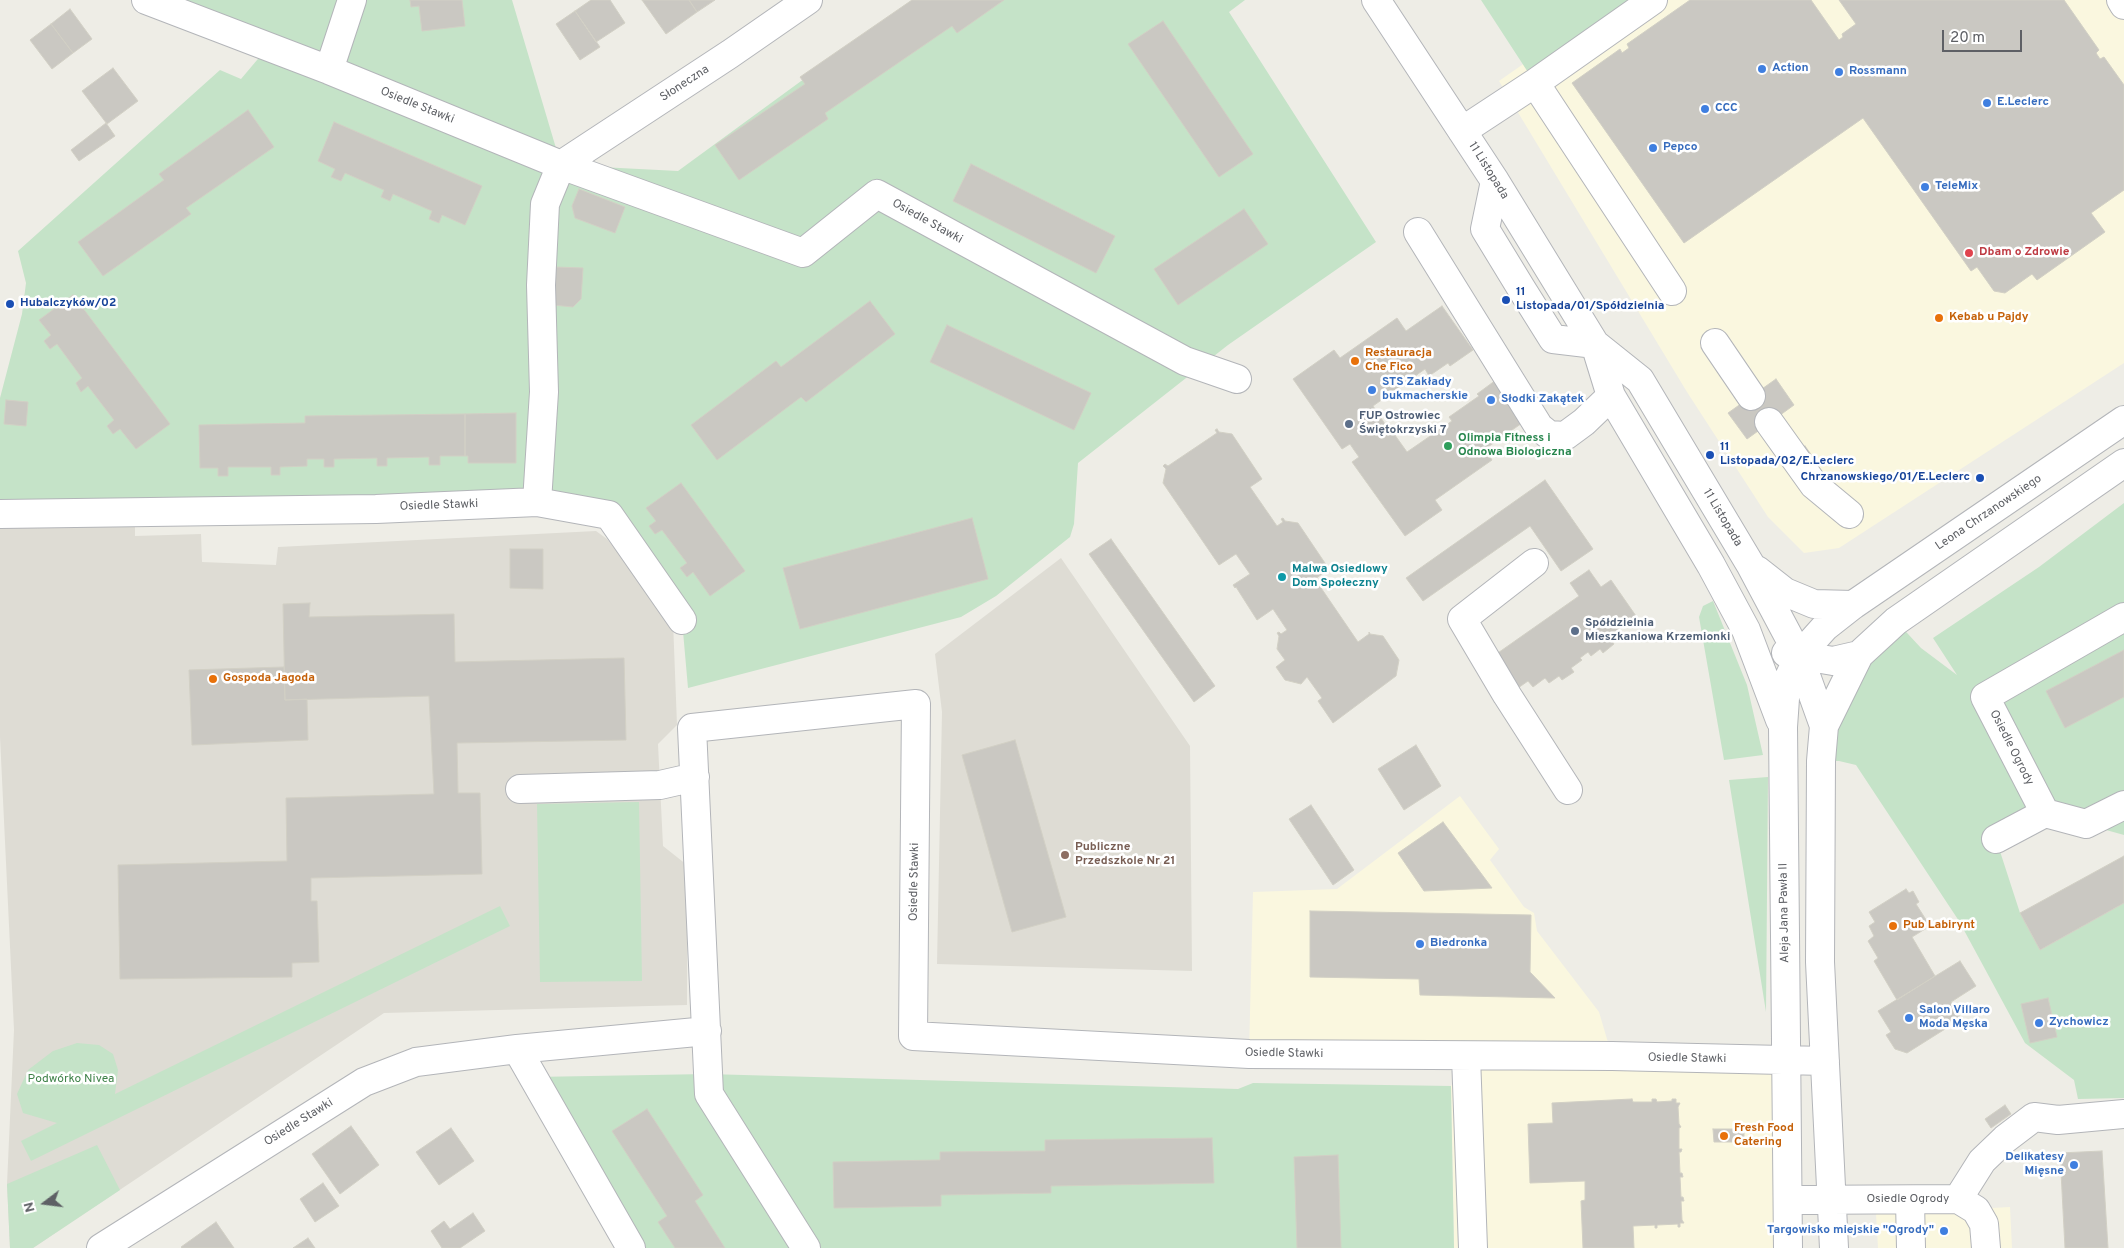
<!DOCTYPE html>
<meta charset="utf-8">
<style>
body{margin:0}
#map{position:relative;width:2124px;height:1248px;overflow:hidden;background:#eeede6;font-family:Overpass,sans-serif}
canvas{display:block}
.north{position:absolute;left:20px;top:1178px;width:50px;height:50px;-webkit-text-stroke:4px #fff;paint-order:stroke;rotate:255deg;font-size:14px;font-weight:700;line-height:20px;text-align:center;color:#5e6065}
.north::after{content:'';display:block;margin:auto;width:18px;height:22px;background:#5e6065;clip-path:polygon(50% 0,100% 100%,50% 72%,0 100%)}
.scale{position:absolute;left:1942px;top:30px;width:80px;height:22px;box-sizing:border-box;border:2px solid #5e6065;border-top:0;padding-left:6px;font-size:15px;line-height:18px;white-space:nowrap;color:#5e6065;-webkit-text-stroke:4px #fff;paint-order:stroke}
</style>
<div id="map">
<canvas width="2124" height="1248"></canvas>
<div class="north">N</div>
<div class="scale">20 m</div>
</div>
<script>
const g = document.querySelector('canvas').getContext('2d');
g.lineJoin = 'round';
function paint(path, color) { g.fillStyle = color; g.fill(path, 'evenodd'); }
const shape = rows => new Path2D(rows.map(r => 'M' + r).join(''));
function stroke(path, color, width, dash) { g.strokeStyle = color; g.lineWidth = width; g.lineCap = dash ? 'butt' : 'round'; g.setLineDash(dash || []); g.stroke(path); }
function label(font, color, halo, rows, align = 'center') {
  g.font = font + ' Overpass,sans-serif'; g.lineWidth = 5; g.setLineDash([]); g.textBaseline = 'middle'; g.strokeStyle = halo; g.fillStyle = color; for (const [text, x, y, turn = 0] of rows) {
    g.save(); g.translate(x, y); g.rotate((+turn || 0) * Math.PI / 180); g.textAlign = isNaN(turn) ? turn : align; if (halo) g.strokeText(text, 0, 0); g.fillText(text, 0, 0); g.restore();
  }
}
paint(shape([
 [1615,0,2124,0,2124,363,1839,548,1804,553,1768,517,1687,392,1499,81],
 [1460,796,1499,849,1490,860,1524,907,1534,913,1537,931,1599,1012,1612,1056,1787,1060,1788,1248,1454,1248,1451,1086,1466,1057,1249,1054,1253,892,1337,889],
 [2010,1207,2012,1248,1878,1248,1876,1214]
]), '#faf7df');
paint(shape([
 [135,521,135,536,201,534,202,562,276,565,278,547,596,531,607,539,673,621,677,725,658,744,663,846,687,865,687,1005,384,1013,33,1248,10,1248,7,1184,14,1030,0,737,0,524],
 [1061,558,1190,746,1192,971,937,964,942,712,935,654]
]), '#dedcd4');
paint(shape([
 [146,0,512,0,561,165,678,171,912,0,1245,0,1229,12,1376,242,1228,345,1078,463,1074,524,1070,537,996,596,961,617,688,688,682,620,609,515,0,514,0,398,22,314,26,283,18,251,220,70,241,79,268,47],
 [1481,0,1653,0,1535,83],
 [2124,503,2124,835,2045,813,1996,839,2020,913,2040,950,2124,903,2124,1098,2078,1099,2074,1080,2025,1043,1959,921,1856,765,1839,761,1821,761,1824,726,1896,621,1921,648,1957,675,1933,638,2039,567],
 [1713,601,1747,685,1763,755,1724,760,1699,617,1703,606],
 [1768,777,1766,1012,1729,780],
 [639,802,642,981,540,982,537,804],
 [500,906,510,926,31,1161,21,1141,57,1123,23,1113,17,1094,28,1070,53,1051,77,1043,99,1045,113,1054,118,1070,115,1094],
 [708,1074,1238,1089,1253,1083,1451,1086,1454,1248,631,1248,533,1077],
 [97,1145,120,1190,33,1248,10,1248,7,1184]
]), '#c5e3c8');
const building = shape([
 [410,0,462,0,465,26,422,31,419,6,411,7,410,0],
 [591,0,610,0,625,23,596,42,575,11,591,0],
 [642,0,689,0,697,12,666,34,642,0],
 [689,0,715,0,697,12,689,0],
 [912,0,1004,0,957,33,952,26,825,113,828,119,739,180,715,145,805,84,800,77,912,0],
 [1690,0,1811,0,1839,40,1843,37,1842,34,1856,24,1839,0,2064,0,2099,50,2096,53,2100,59,2104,57,2124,85,2124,190,2091,213,2105,232,2037,280,2032,274,2005,293,1994,291,1977,267,1971,271,1863,118,1684,243,1572,83,1620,49,1622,53,1629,48,1627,44,1690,0],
 [70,9,92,39,73,53,51,24,70,9],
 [575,11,600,47,580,60,556,24,575,11],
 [1163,21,1253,154,1219,177,1128,44,1163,21],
 [51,24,73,53,52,69,30,40,51,24],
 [113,68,138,101,107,124,82,91,113,68],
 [248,110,274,147,186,208,191,214,103,276,78,242,164,180,159,174,248,110],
 [334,122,482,186,465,225,442,215,439,223,429,219,432,211,393,194,390,201,381,197,384,190,345,173,341,181,331,177,335,169,318,161,334,122],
 [106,123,115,136,79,161,71,150,106,123],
 [971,164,1115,236,1096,273,953,201,971,164],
 [579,189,625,207,615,233,575,218,572,206,579,189],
 [1244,209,1268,244,1178,305,1154,269,1244,209],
 [555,267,583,268,581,299,573,307,553,305,555,267],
 [73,295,170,424,136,449,120,429,113,434,107,426,114,420,88,386,81,392,76,383,82,378,57,344,50,349,44,341,51,335,39,320,73,295],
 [870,301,895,334,806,402,801,397,717,460,691,425,776,361,781,367,870,301],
 [1442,306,1473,350,1450,366,1448,363,1429,376,1425,369,1373,406,1385,424,1379,428,1384,436,1392,431,1407,452,1452,421,1449,417,1479,396,1477,394,1496,380,1525,421,1485,449,1492,460,1435,500,1442,510,1405,536,1352,462,1359,457,1354,450,1350,444,1342,449,1293,379,1334,350,1340,358,1397,318,1406,331,1442,306],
 [947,325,1091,393,1074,430,930,362,947,325],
 [1776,379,1794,405,1747,439,1728,413,1776,379],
 [6,400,28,402,26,426,4,424,6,400],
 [516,413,516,463,468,463,468,456,465,456,465,414,516,413],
 [465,414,465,456,440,456,440,465,429,465,429,457,387,458,387,466,377,466,377,458,334,459,334,467,324,467,324,459,307,459,307,466,280,467,280,475,271,475,271,467,228,467,228,476,218,476,218,468,200,468,199,425,305,423,305,416,465,414],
 [1217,429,1219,432,1232,434,1262,479,1250,487,1277,526,1283,522,1281,519,1283,518,1285,521,1298,523,1329,569,1315,579,1358,642,1369,634,1369,632,1370,634,1383,636,1399,660,1396,676,1333,723,1318,701,1322,698,1307,677,1301,684,1285,680,1276,667,1285,660,1277,649,1279,636,1277,633,1279,632,1281,634,1287,630,1273,609,1257,620,1236,587,1235,588,1233,585,1250,574,1236,554,1219,565,1163,483,1166,469,1163,466,1165,464,1168,466,1217,433,1215,430,1217,429],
 [1805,446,1818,464,1810,469,1798,451,1805,446],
 [1545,480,1593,549,1561,571,1530,526,1423,601,1406,578,1545,480],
 [681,483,745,571,710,596,693,572,687,577,680,568,687,563,662,530,655,534,649,526,656,521,646,508,681,483],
 [972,518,988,579,800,629,783,568,972,518],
 [1111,539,1215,686,1194,702,1089,554,1111,539],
 [510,549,543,549,543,589,510,588,510,549],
 [1589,570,1601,587,1611,580,1636,616,1618,629,1622,634,1612,641,1614,644,1603,653,1600,649,1591,656,1588,652,1580,658,1582,660,1571,668,1574,672,1562,680,1559,676,1549,683,1545,678,1533,687,1528,681,1518,688,1495,655,1579,596,1570,583,1589,570],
 [310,603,309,617,454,614,455,662,624,658,626,740,457,743,458,793,480,793,482,874,311,878,311,901,317,901,319,962,292,963,292,977,120,979,118,865,287,861,286,798,434,794,429,696,285,700,283,604,310,603],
 [2124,650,2124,697,2065,728,2046,691,2124,650],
 [284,667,285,700,307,699,308,740,192,745,189,670,284,667],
 [1015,740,1066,917,1012,932,962,755,1015,740],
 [1416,745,1441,786,1404,810,1378,769,1416,745],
 [1311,805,1354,870,1333,885,1289,819,1311,805],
 [1443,822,1492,888,1424,891,1398,853,1443,822],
 [2124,856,2124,903,2040,950,2020,913,2124,856],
 [1906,889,1909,893,1913,891,1919,902,1916,904,1930,926,1912,937,1935,976,1897,1000,1874,961,1878,958,1868,941,1874,936,1869,926,1875,922,1869,912,1906,889],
 [1310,911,1531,915,1530,972,1555,998,1420,995,1419,979,1310,977,1310,911],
 [1960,961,1976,986,1951,1002,1961,1019,1907,1053,1895,1049,1886,1035,1891,1032,1878,1011,1960,961],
 [2048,998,2057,1037,2030,1043,2021,1004,2048,998],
 [1632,1099,1633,1102,1652,1102,1652,1099,1656,1099,1657,1102,1672,1101,1672,1099,1676,1099,1676,1103,1680,1103,1678,1107,1679,1124,1681,1127,1679,1128,1679,1149,1682,1149,1681,1152,1679,1152,1680,1173,1682,1173,1683,1177,1680,1177,1681,1197,1683,1197,1684,1201,1681,1201,1682,1220,1684,1223,1680,1223,1680,1227,1678,1227,1678,1224,1657,1225,1657,1228,1655,1228,1655,1225,1633,1226,1634,1248,1583,1248,1581,1201,1585,1200,1585,1181,1530,1183,1528,1124,1553,1123,1552,1103,1632,1099],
 [2005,1105,2011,1114,1991,1128,1985,1119,2005,1105],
 [647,1109,703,1195,695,1201,725,1248,675,1248,658,1222,667,1216,612,1131,647,1109],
 [351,1126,379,1165,340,1194,312,1154,351,1126],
 [451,1128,474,1161,439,1185,416,1152,451,1128],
 [1713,1129,1744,1129,1744,1142,1714,1142,1713,1129],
 [1212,1138,1214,1183,1051,1186,1051,1193,941,1195,941,1206,834,1208,833,1162,940,1160,940,1152,1045,1151,1045,1140,1212,1138],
 [2102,1151,2108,1248,2065,1248,2060,1153,2102,1151],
 [1338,1155,1341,1248,1297,1248,1294,1157,1338,1155],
 [323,1183,339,1206,315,1222,300,1199,323,1183],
 [473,1213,485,1231,460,1248,442,1248,431,1231,444,1221,450,1229,473,1213],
 [216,1222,234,1248,182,1248,181,1247,216,1222],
 [308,1238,315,1248,293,1248,308,1238]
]);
paint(building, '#cac8c2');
stroke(building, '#d2d0c5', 1);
const minor = shape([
 [1376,0,1495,181,1595,344,1611,396,1711,565,1746,630,1780,720],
 [2121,0,2124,5],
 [329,70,352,0],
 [1535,83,1672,291],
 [1462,131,1535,83,1653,0],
 [561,165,803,253,877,194,1185,361,1237,379],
 [561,165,730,54,808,0],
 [1495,181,1485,229,1521,288,1553,339,1595,344],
 [1418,232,1539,427,1549,435,1565,436,1584,422,1611,396],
 [1715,343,1751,396],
 [1595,344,1640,380,1750,564,1799,656,1824,726],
 [1769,422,1814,485,1849,514],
 [537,502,609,515,682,620],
 [0,514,376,509,537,502,544,392,541,285,545,204,561,165,329,70,146,0],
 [1534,563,1462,619,1507,695,1568,790],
 [1757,570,1785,592,1814,604,1853,605],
 [1786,653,1833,661,1859,655],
 [520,789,660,785,695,777],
 [2045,813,2086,824,2124,805],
 [1996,839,2045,813,1985,697,2124,617],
 [517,1049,631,1248],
 [1466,1056,1473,1248],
 [1958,1199,1976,1210,1984,1224,1986,1248],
 [1788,1200,1958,1199,1982,1161,2005,1139,2034,1117,2058,1120,2124,1114],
 [1910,1200,1911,1248],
 [101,1248,364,1082,416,1062,517,1049,707,1031],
 [806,1248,709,1094,692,728,916,704,913,1036,1249,1054,1612,1056,1825,1061],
 [1788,1248,1783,727,1786,684,1799,656,1825,627,1853,605,2124,420],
 [1834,1248,1820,962,1821,761,1824,726,1859,655,1896,621,2124,463]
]);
stroke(minor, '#b3b5b9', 30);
stroke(minor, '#fff', 28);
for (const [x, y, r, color] of [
 [1762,69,5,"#3f7fe0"],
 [1839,72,5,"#3f7fe0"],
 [1987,103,5,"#3f7fe0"],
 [1705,109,5,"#3f7fe0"],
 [1653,148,5,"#3f7fe0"],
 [1925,187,5,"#3f7fe0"],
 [1969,253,5,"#e0444e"],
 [1506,300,5,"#1a4fb4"],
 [10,304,5,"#1a4fb4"],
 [1939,318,5,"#e8710a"],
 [1355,361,5,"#e8710a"],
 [1372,390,5,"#3f7fe0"],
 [1491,400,5,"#3f7fe0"],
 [1349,424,5,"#5c6f8a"],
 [1448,446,5,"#2e9e5b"],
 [1710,455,5,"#1a4fb4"],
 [1980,478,5,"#1a4fb4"],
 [1282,577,5,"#0f9aa8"],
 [1575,631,5,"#5c6f8a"],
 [213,679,5,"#e8710a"],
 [1065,855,5,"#8d6e63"],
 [1893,926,5,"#e8710a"],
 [1420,944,5,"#3f7fe0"],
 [1909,1018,5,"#3f7fe0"],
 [2039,1023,5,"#3f7fe0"],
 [1724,1136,5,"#e8710a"],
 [2074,1165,5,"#3f7fe0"],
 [1944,1231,5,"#3f7fe0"]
]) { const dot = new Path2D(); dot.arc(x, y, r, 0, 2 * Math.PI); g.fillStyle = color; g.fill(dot); stroke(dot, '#fff', 2); }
label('bold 12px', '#366cbe', '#fff', [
 ["Action",1772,69],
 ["Rossmann",1849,72],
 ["E.Leclerc",1997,103],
 ["CCC",1715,109],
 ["Pepco",1663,148],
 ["TeleMix",1935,187],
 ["STS Zakłady",1382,383],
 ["bukmacherskie",1382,397],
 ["Słodki Zakątek",1501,400],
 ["Biedronka",1430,944],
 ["Salon Villaro",1919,1011],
 ["Moda Męska",1919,1025],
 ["Zychowicz",2049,1023],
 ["Delikatesy",2064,1158,"right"],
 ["Mięsne",2064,1172,"right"],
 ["Targowisko miejskie \"Ogrody\"",1934,1231,"right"]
], 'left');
label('12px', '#5e6065', '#fff', [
 ["Słoneczna",685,84,-33],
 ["Osiedle Stawki",417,106,22],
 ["11 Listopada",1488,171,58],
 ["Osiedle Stawki",927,222,29],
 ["Osiedle Stawki",439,506,-2],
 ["Leona Chrzanowskiego",1989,513,-34],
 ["11 Listopada",1722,518,59],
 ["Osiedle Ogrody",2011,748,63],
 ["Osiedle Stawki",915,882,-89],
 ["Aleja Jana Pawła II",1785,913,-91],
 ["Osiedle Stawki",1284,1054,1],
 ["Osiedle Stawki",1687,1059,1],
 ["Osiedle Stawki",299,1123,-32],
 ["Osiedle Ogrody",1908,1200]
]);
label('bold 12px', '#be3a42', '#fff', [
 ["Dbam o Zdrowie",1979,253]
], 'left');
label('bold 12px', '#164399', '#fff', [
 ["11",1516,293],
 ["Listopada/01/Spółdzielnia",1516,307],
 ["Hubalczyków/02",20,304],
 ["11",1720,448],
 ["Listopada/02/E.Leclerc",1720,462],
 ["Chrzanowskiego/01/E.Leclerc",1970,478,"right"]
], 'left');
label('bold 12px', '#c56008', '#fff', [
 ["Kebab u Pajdy",1949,318],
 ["Restauracja",1365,354],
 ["Che Fico",1365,368],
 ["Gospoda Jagoda",223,679],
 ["Pub Labirynt",1903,926],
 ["Fresh Food",1734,1129],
 ["Catering",1734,1143]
], 'left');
label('bold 12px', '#4e5e75', '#fff', [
 ["FUP Ostrowiec",1359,417],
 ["Świętokrzyski 7",1359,431],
 ["Spółdzielnia",1585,624],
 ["Mieszkaniowa Krzemionki",1585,638]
], 'left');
label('bold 12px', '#27864d', '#fff', [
 ["Olimpia Fitness i",1458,439],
 ["Odnowa Biologiczna",1458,453]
], 'left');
label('bold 12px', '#0d838f', '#fff', [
 ["Malwa Osiedlowy",1292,570],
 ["Dom Społeczny",1292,584]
], 'left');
label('bold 12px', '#785e54', '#fff', [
 ["Publiczne",1075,848],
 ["Przedszkole Nr 21",1075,862]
], 'left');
label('12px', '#3f8249', '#fff', [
 ["Podwórko Nivea",71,1080]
]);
</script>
